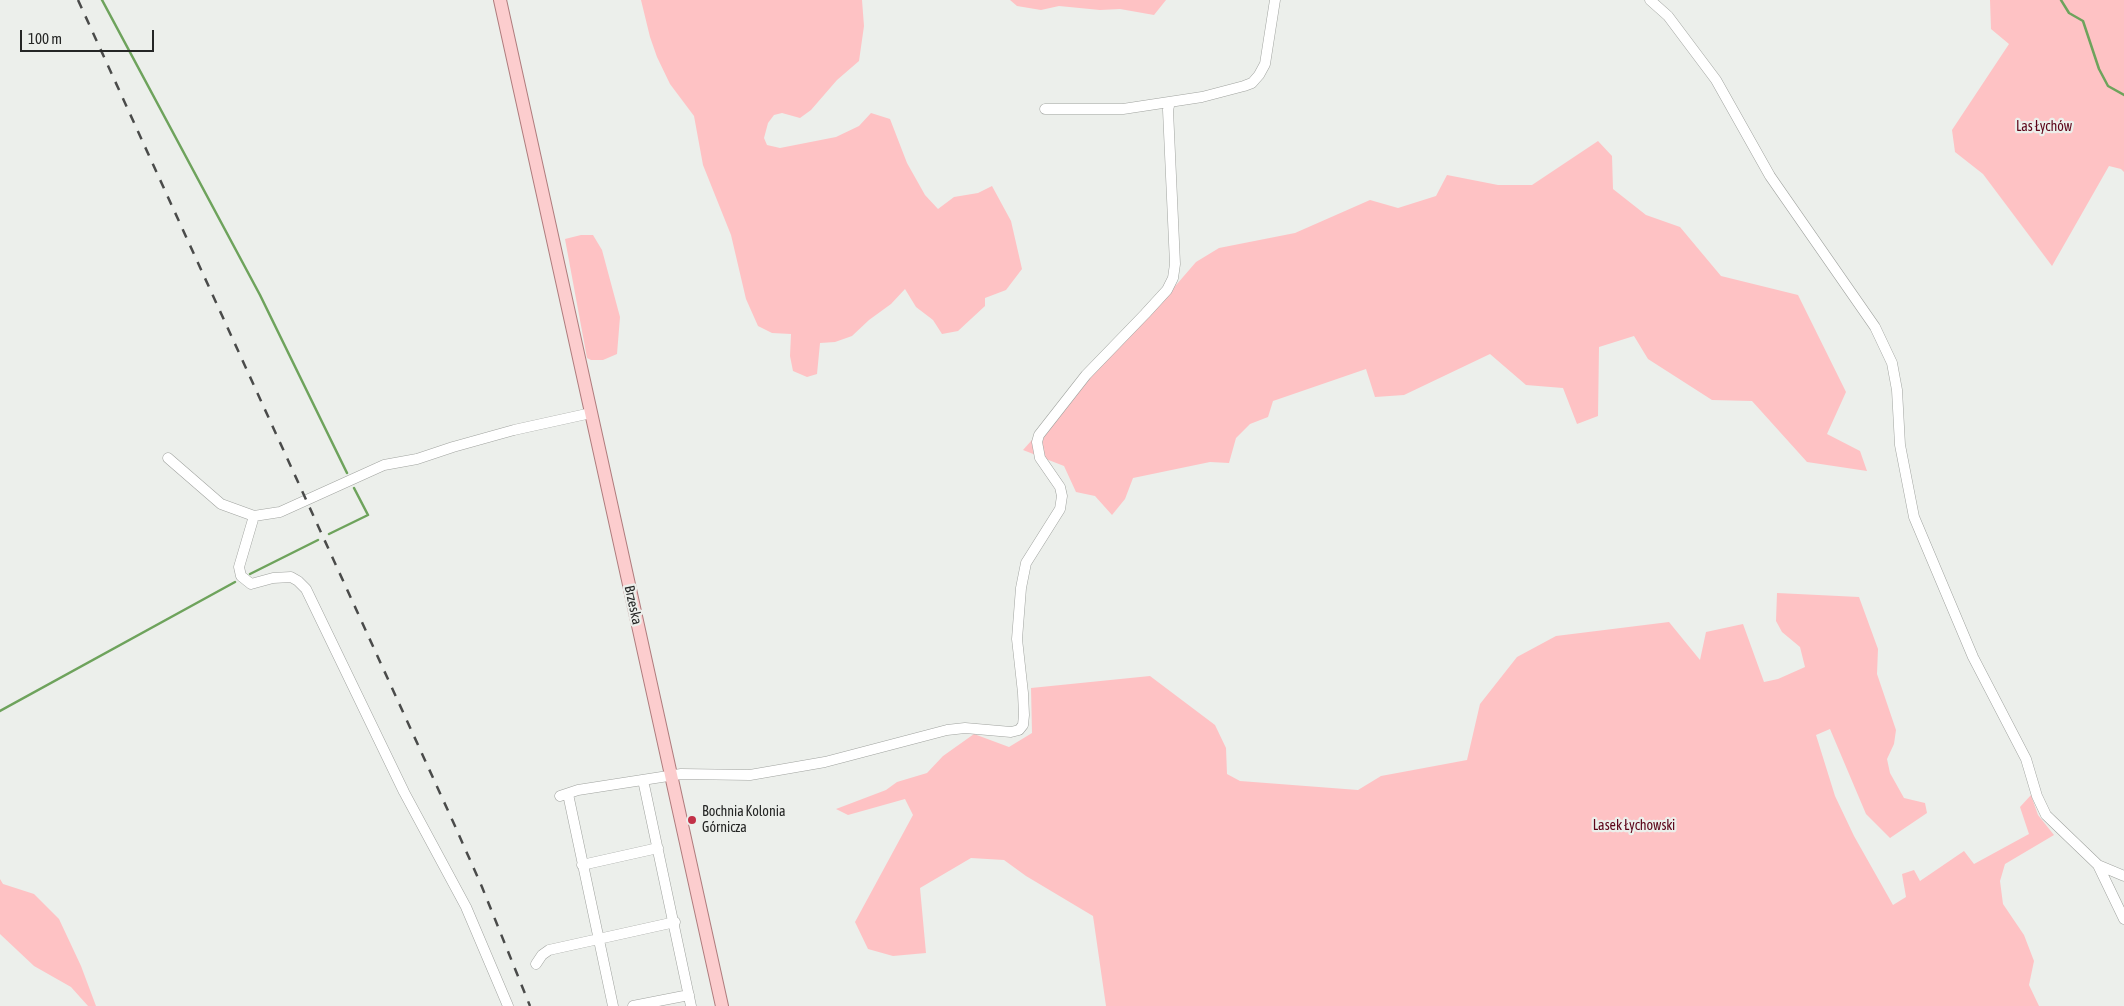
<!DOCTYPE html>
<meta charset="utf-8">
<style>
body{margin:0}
#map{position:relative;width:2124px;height:1006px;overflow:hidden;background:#ecefeb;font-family:"Asap Condensed",sans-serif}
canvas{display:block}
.scale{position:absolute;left:20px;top:30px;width:134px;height:22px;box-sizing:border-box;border:2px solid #252625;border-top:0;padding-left:6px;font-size:15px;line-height:18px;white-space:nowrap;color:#252625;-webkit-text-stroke:4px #ecefeb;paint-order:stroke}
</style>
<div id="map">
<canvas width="2124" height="1006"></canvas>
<div class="scale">100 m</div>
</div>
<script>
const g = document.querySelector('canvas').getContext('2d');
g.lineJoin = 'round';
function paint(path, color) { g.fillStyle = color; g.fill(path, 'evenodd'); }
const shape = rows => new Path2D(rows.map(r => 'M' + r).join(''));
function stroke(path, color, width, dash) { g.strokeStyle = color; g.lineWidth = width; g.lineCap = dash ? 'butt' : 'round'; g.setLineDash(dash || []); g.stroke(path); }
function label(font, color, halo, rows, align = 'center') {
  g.font = font + ' "Asap Condensed",sans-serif'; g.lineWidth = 4.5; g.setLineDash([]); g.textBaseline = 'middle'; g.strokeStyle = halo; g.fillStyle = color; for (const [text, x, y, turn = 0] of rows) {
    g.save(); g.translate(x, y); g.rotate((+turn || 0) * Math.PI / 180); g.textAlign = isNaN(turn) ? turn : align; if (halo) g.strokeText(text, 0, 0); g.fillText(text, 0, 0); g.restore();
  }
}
paint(shape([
 [641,0,862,0,864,26,859,61,837,80,811,110,800,118,782,113,774,115,768,123,764,138,767,145,780,148,836,137,859,126,871,113,890,119,907,163,925,195,938,209,954,197,978,193,992,186,1011,221,1022,269,1006,290,985,298,985,306,958,331,942,334,933,320,916,307,905,289,891,304,869,320,852,336,835,342,820,343,817,374,807,377,793,371,790,356,791,334,772,333,758,326,746,299,731,235,703,165,694,116,670,84,657,57,650,37],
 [1010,0,1166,0,1154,15,1120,9,1100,10,1059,6,1041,10,1017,6],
 [1990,0,2124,0,2124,172,2121,169,2109,166,2052,266,1983,174,1955,152,1952,130,2009,44,1991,29],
 [1598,141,1612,156,1613,189,1646,215,1680,227,1721,276,1798,295,1846,392,1827,434,1860,451,1867,471,1807,462,1752,401,1712,400,1648,359,1634,336,1599,347,1598,416,1577,424,1563,388,1526,385,1490,354,1404,395,1375,397,1366,369,1273,401,1268,417,1250,424,1236,438,1229,463,1210,462,1133,478,1125,499,1112,515,1095,496,1076,492,1064,466,1023,450,1129,331,1177,284,1196,262,1219,248,1295,233,1370,200,1398,208,1436,196,1447,175,1498,185,1532,185],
 [581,235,593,235,602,250,620,317,617,354,603,360,591,360,587,358,565,239],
 [1777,593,1859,597,1878,649,1877,674,1896,730,1894,744,1887,759,1890,773,1904,798,1925,803,1927,813,1890,838,1866,814,1830,729,1816,735,1835,796,1854,836,1893,905,1906,897,1902,874,1914,870,1920,881,1964,851,1974,864,2029,834,2020,807,2031,795,2038,815,2054,835,2005,864,2000,881,2003,904,2024,935,2034,961,2029,985,2039,1006,1106,1006,1093,916,1026,876,1004,860,971,858,920,888,926,953,893,956,868,949,855,922,913,815,905,799,848,815,836,809,886,790,897,782,927,773,943,756,974,734,1009,747,1032,733,1031,688,1150,676,1215,725,1226,748,1227,774,1240,781,1358,790,1381,776,1467,760,1480,704,1517,657,1556,636,1669,622,1700,660,1706,632,1743,624,1764,682,1778,679,1805,667,1800,647,1782,632,1776,621],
 [0,879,3,884,34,894,59,919,81,966,96,1006,88,1006,71,987,34,966,0,934]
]), '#fec2c4');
stroke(shape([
 [102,0,260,295,347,473],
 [2061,0,2069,13,2083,21,2099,69,2108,86,2124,95],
 [329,534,368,515,354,488],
 [250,574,318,540],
 [0,711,235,582]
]), '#6ea35c', 2.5);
const minor = shape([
 [1650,0,1668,16,1716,80,1770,176,1875,327,1892,363,1897,390,1900,445,1914,517,1973,657,2026,759,2037,796,2046,815,2098,865,2124,876],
 [1045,109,1123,109,1202,97,1244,86,1252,83,1259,75,1265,64,1275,0],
 [168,458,221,504,254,516],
 [643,780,691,1006],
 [568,794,613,1006],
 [560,796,578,790,681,774,750,775,825,762,947,730,965,728,1011,732,1019,730,1023,725,1024,715,1023,693,1017,639,1021,588,1026,563,1060,509,1062,496,1060,487,1040,458,1037,442,1039,435,1086,375,1145,314,1167,290,1173,278,1175,264,1168,110,1170,102],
 [582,865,658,848],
 [2098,865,2124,919],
 [536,964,542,955,549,950,675,922],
 [508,1006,466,907,404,792,306,589,298,581,291,577,273,578,251,584,241,576,239,567,254,516,280,512,384,465,417,459,453,447,514,430,591,413],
 [633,1006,689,995]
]);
const major = shape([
 [500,0,722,1006]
]);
stroke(minor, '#a0a39f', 11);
stroke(major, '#af7c7d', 14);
stroke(minor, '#fff', 10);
stroke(major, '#fccdce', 12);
stroke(shape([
 [78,0,455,826,482,887,530,1006]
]), '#4a4b4a', 2.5, [9, 9]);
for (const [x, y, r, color] of [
 [692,820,5,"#c23148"]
]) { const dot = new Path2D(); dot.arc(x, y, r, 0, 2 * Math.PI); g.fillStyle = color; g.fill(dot); stroke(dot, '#ecefeb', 2); }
label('14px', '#5c0519', '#ecefeb', [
 ["Las Łychów",2044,127],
 ["Lasek Łychowski",1634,826]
]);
label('14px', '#252625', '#ecefeb', [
 ["Brzeska",633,605,78]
]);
label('14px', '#252625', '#ecefeb', [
 ["Bochnia Kolonia",702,812],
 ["Górnicza",702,828]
], 'left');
</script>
